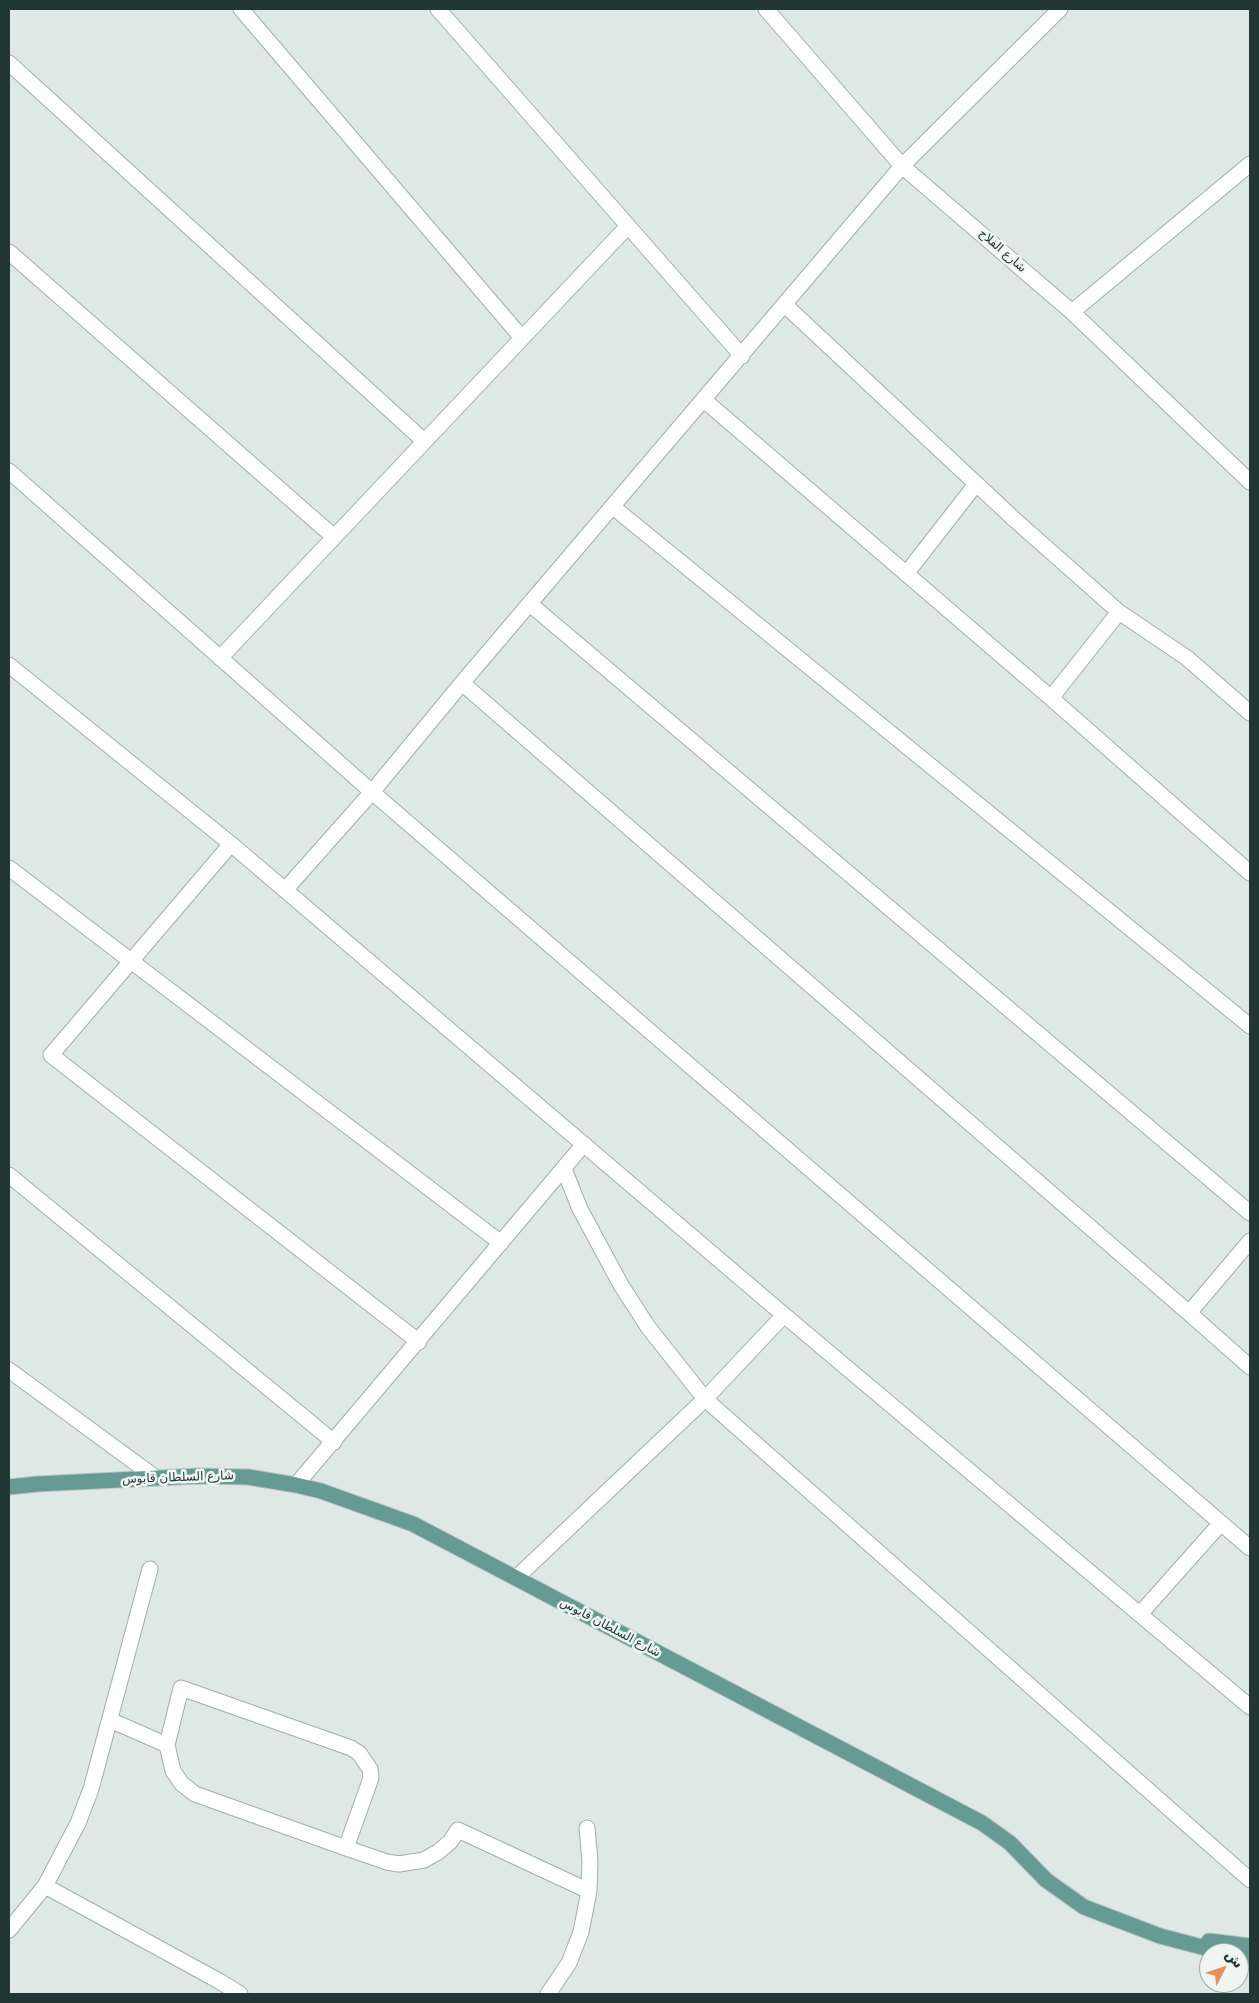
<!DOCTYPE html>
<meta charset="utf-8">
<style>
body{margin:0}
#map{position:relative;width:1259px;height:2003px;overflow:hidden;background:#dee8e5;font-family:"DejaVu Sans",Cairo,sans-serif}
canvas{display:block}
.frame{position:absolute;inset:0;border:10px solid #203733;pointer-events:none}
.north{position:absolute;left:1199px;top:1943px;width:50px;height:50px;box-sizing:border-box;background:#eef5f2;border:1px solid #9ca9a6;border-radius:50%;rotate:49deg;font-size:14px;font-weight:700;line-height:20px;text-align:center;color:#203733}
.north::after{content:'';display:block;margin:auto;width:18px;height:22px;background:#e88e5c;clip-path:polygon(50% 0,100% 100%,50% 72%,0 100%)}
</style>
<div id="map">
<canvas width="1259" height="2003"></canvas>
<div class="frame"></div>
<div class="north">ش</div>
</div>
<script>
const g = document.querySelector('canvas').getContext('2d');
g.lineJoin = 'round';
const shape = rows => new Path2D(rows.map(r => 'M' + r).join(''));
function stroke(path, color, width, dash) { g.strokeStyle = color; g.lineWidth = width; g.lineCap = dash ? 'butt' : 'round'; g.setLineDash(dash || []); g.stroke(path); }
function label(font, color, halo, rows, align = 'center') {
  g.font = font + ' "DejaVu Sans",Cairo,sans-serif'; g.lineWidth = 5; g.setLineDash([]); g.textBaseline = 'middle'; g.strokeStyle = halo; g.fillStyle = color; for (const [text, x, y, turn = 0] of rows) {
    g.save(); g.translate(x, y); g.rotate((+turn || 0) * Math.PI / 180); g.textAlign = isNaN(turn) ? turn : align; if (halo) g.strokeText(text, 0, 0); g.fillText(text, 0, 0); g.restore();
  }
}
const minor = shape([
 [241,9,522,338],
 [438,9,742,356],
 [766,9,902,166,1072,312,1250,482],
 [9,63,424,441],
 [9,252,334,537],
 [785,305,1015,520,1119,612,1187,658,1250,713],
 [1072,312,1250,164],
 [704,400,1051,698,1250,873],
 [9,471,372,792,1250,1548],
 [613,507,1250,1026],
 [906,574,976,484],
 [530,604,1250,1213],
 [220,658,628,226],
 [9,665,231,844,784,1315,1250,1707],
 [462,683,1189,1313,1250,1367],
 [1051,698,1119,612],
 [231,844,51,1055,419,1342],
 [9,868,501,1243],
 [285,890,372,792,462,683,902,166,1060,9],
 [564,1169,580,1209,621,1285,648,1327,705,1399,1250,1880],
 [9,1175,334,1442],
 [1189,1313,1250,1241],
 [9,1370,156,1478],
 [296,1485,584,1144],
 [516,1578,705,1399,784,1315],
 [1140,1614,1221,1523],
 [110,1720,167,1745],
 [346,1848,371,1778,370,1769,359,1753,351,1748,181,1688,167,1745,173,1771,182,1784,195,1794,346,1848,387,1862,399,1864,424,1860,438,1852,450,1842,458,1830,589,1891],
 [45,1886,219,1981,240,1994],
 [9,1930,45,1886,78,1823,91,1789,150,1569],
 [548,1994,569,1963,581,1932,589,1891,590,1861,587,1828]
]);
const major = shape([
 [9,1487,37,1484,198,1476,248,1477,296,1485,321,1491,413,1524,982,1823,1010,1843,1046,1880,1084,1907,1160,1936,1225,1953],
 [1209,1941,1250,1946],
 [1239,1956,1250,1959]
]);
stroke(minor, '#a1afac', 17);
stroke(major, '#bcc3c2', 17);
stroke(minor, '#fff', 15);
stroke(major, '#659b93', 15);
label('12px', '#203733', '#eef5f2', [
 ["شارع الفلاح",1002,251,41],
 ["شارع السلطان قابوس",178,1478,-2],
 ["شارع السلطان قابوس",610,1628,28]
]);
</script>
